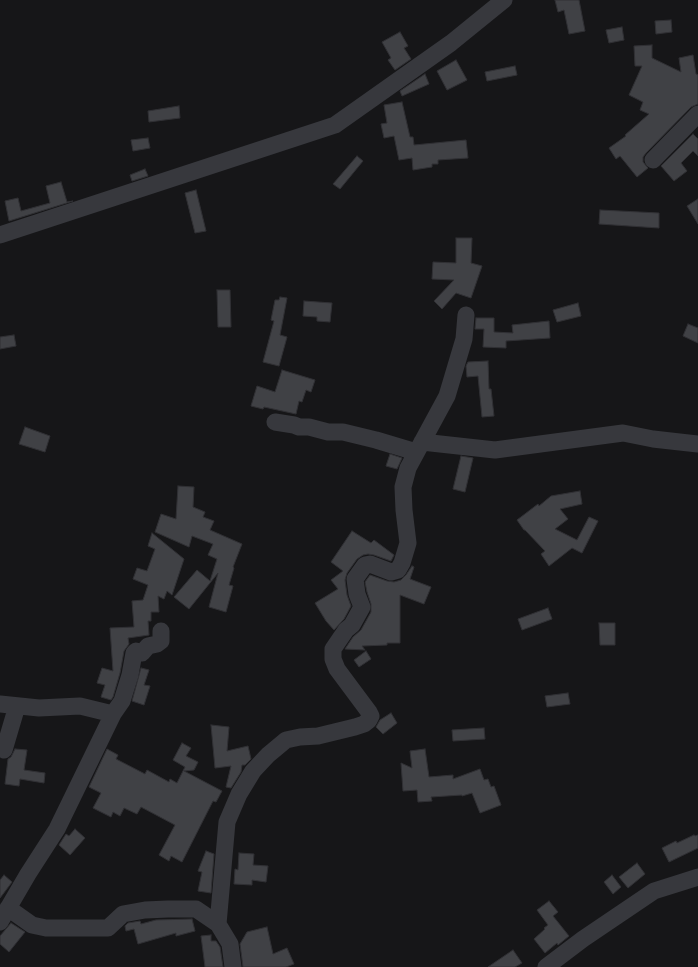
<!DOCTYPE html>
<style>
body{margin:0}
canvas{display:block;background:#161618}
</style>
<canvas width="698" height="967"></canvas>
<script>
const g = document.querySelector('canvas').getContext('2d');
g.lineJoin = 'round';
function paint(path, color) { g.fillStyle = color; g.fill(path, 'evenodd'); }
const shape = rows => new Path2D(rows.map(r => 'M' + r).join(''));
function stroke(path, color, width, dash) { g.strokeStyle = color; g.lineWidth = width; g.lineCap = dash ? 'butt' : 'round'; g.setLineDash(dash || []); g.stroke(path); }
const building = shape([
 [555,0,579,0,585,31,569,34,564,10,558,12,555,0],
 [671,20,672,32,656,34,655,21,671,20],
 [622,27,624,40,609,43,606,30,622,27],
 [400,32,408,46,404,48,411,59,395,70,388,60,391,58,382,42,400,32],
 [652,45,652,58,681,72,679,58,693,55,696,74,698,75,698,104,691,107,646,153,643,157,643,162,648,168,637,177,620,156,616,159,609,148,626,136,625,135,649,114,640,110,643,102,629,95,642,66,635,66,634,46,652,45],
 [456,60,467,80,447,90,437,71,456,60],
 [515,66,517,75,487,81,485,72,515,66],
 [425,74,429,84,402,96,400,91,425,74],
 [402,102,410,137,413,137,414,145,466,140,468,158,438,160,438,164,432,164,432,167,413,170,412,158,399,160,394,136,384,138,381,124,387,123,384,105,402,102],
 [179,106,180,118,149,122,148,111,179,106],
 [693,134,698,139,698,156,693,151,681,163,687,171,674,181,661,166,693,134],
 [148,138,150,148,133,151,131,140,148,138],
 [357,156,363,161,340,189,333,184,357,156],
 [145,169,148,176,132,181,130,175,145,169],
 [61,182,67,202,73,201,9,221,5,201,18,198,21,211,50,203,46,186,61,182],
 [196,190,206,231,195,233,185,193,196,190],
 [698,199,698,224,687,206,698,199],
 [600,210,659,213,659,228,599,224,600,210],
 [456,238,472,238,471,263,482,266,471,298,456,293,442,309,434,301,454,280,432,279,433,262,456,263,456,238],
 [217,290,230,290,231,327,218,327,217,290],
 [280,297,287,298,280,335,287,337,279,366,263,362,274,321,271,320,275,300,279,300,280,297],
 [304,301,332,303,330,322,317,321,317,317,303,316,304,301],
 [578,303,581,316,557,322,553,310,578,303],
 [476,318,494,318,494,332,513,333,512,325,549,321,550,338,506,341,506,348,483,347,484,329,475,329,476,318],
 [688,324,698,328,698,343,683,336,688,324],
 [14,335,16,346,0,349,0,337,14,335],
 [488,361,489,389,491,389,494,416,482,417,478,376,467,377,466,366,468,362,488,361],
 [282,370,315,380,311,392,306,390,302,402,299,401,296,414,264,407,263,409,251,406,257,386,275,392,282,370],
 [25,427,50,436,45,452,19,444,25,427],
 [390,454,402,458,397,469,386,466,390,454],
 [461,456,473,458,465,492,453,489,461,456],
 [178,486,194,487,193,507,205,512,203,517,214,521,210,530,242,544,233,567,234,568,229,585,233,586,226,612,209,607,218,573,189,609,174,597,197,570,210,581,217,559,208,555,213,544,192,536,189,547,155,532,161,514,176,519,178,486],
 [580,491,582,504,560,509,568,519,555,529,577,540,589,517,598,521,582,553,572,548,549,566,541,554,545,551,525,530,524,530,517,520,538,504,539,506,551,496,580,491],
 [352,531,371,543,374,540,394,555,391,561,374,555,368,554,363,555,357,559,347,573,345,580,347,595,351,606,344,619,334,630,326,621,315,603,338,589,331,580,343,571,331,562,352,531],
 [152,533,184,559,172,595,167,591,164,599,158,596,159,612,151,612,151,621,148,621,149,635,128,638,129,644,124,651,120,673,113,697,111,700,101,697,105,685,97,683,102,668,113,671,110,628,134,627,132,601,143,600,148,585,133,579,137,568,147,571,155,549,148,546,152,533],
 [412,566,414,567,410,579,431,587,424,604,400,595,400,643,387,643,387,645,362,646,365,650,345,649,353,637,361,630,371,612,371,604,367,592,365,582,370,575,387,581,394,582,401,580,406,575,412,566],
 [548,608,552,619,522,630,518,619,548,608],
 [599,623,615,623,615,645,600,645,599,623],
 [366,651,371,659,359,667,354,660,366,651],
 [141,668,149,670,144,685,150,686,144,705,132,701,141,668],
 [568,693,570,704,547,707,545,696,568,693],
 [391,713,397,723,383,734,376,727,380,720,391,713],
 [211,725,229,727,227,751,248,746,251,759,245,765,242,765,241,772,231,788,226,787,231,766,215,768,211,725],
 [484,728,485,739,453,741,452,730,484,728],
 [182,743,191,748,186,756,198,762,194,770,184,771,222,791,216,802,213,801,182,862,171,856,169,861,159,855,175,825,141,807,137,814,124,808,120,816,113,812,111,817,93,808,101,793,89,787,107,749,118,755,116,759,145,774,147,770,169,782,170,779,177,783,185,767,173,760,182,743],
 [15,749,27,750,24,770,45,773,44,783,20,779,19,786,5,784,8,759,11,757,15,749],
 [425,749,429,777,453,775,453,779,480,769,484,780,488,779,491,787,494,786,501,805,480,813,472,793,462,796,462,795,431,797,432,801,418,802,417,790,403,791,401,763,412,768,410,751,425,749],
 [75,829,85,838,70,855,59,845,66,834,69,836,75,829],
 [694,835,695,836,698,835,698,848,669,862,662,848,676,841,677,843,694,835],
 [206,851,214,854,211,893,198,891,202,872,198,871,206,851],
 [239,853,254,854,253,865,268,866,266,882,252,880,252,885,234,884,235,869,238,870,239,853],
 [637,863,645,874,628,888,619,877,637,863],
 [4,875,12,882,0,898,0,880,4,875],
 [612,875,621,887,613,894,604,882,612,875],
 [549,901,558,912,553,916,569,936,558,945,557,943,545,953,534,939,545,929,544,928,548,925,537,910,549,901],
 [192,919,195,931,176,936,176,933,138,944,134,929,126,931,125,926,128,923,140,921,141,924,156,920,192,919],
 [11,923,25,932,9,952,0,944,0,936,11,923],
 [267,927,273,954,287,948,294,964,286,967,243,967,240,944,247,932,267,927],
 [211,935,211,941,216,941,220,947,223,967,205,967,201,936,211,935],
 [513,950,522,963,515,967,488,967,513,950]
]);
paint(building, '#404145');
stroke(building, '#303034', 1);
stroke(shape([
 [653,160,698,114],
 [0,235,335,125,451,43,504,0],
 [275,422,294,425,299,427,309,427,328,432,343,432,376,440,416,452],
 [422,442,495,450,623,433,653,439,698,444],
 [0,704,39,708,80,706,113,714],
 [4,750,17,706],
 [8,908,32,925,46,928,108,928,123,914,145,910,168,909,196,909,218,924],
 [0,922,28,874,57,829,113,714,122,701,130,675,134,653,136,651,142,653,148,646,157,644,161,641,161,631],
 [233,967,230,944,218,924,227,822,239,794,253,771,268,755,286,740,300,737,318,736,355,727,364,724,369,720,371,716,369,712,337,669,333,659,333,649,346,630,352,625,362,607,357,594,355,579,365,565,370,564,391,572,398,570,402,563,408,543,404,510,403,487,408,468,447,396,464,339,466,315],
 [546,967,583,939,654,891,698,877]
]), '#37383d', 17);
</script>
